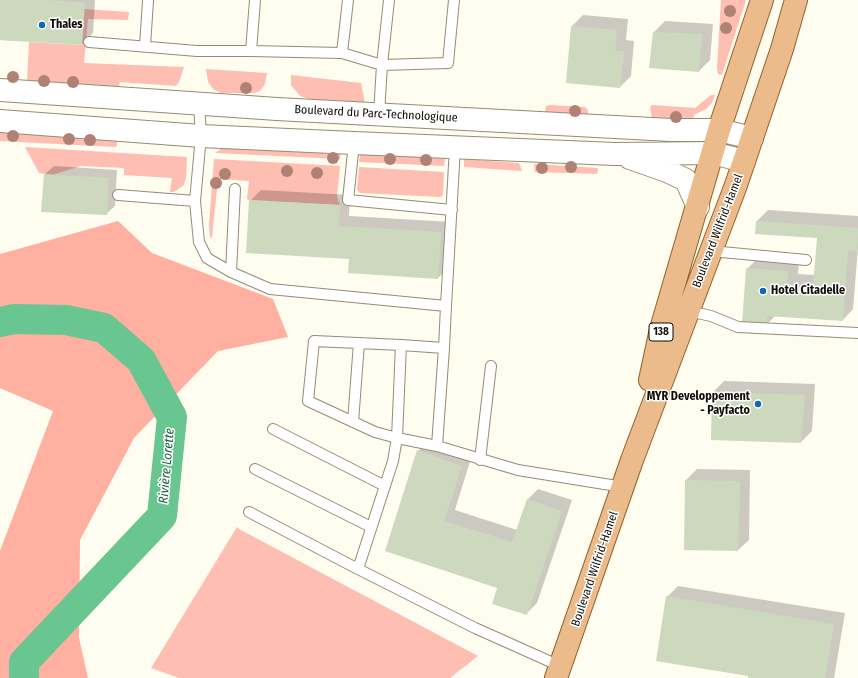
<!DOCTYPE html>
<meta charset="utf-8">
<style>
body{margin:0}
canvas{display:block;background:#fffcf0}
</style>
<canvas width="858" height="678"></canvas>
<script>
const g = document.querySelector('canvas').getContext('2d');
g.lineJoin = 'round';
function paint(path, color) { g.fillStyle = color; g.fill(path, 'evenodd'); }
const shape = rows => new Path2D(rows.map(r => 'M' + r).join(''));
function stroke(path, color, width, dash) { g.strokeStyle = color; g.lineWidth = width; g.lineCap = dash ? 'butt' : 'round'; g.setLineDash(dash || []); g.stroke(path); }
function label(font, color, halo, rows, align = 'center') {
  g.font = font + ' "Fira Sans Condensed",sans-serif'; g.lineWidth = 3; g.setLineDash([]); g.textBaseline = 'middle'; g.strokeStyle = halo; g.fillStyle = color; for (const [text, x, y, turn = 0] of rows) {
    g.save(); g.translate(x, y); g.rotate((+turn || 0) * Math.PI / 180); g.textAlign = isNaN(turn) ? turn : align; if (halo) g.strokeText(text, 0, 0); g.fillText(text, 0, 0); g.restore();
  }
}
paint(shape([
 [721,0,746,0,722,75,718,74,717,68],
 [84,9,129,12,128,20,88,19,84,63,184,67,179,82,176,86,120,82,119,87,27,82,29,42,82,45],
 [206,69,267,73,265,84,260,91,254,93,221,93,213,89,208,82],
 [291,75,361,83,365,103,309,99,300,96,291,85],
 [711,95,715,95,712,103,706,109,694,115,693,119,652,119,650,107,652,105,695,108],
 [550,105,585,107,588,110,588,116,545,113,546,106],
 [0,132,117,138,117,145,116,147,0,141],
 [226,145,341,151,340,159,215,153],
 [25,147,187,157,186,178,184,185,174,192,170,192,172,178,124,175,124,168,81,166,52,175,39,173],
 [360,153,445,158,444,166,359,162],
 [214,159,340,166,337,197,340,205,249,200,247,199,249,181,218,179,212,238,210,237,209,225],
 [464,159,519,163,522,171,464,167],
 [534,164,598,168,597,174,535,172],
 [359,167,444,172,443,194,441,197,360,193,357,190],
 [237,527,239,529,478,656,450,678,179,678,151,668]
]), '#ffbeb2');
paint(shape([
 [118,221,152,253,273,299,288,337,218,351,134,438,80,540,79,638,88,678,0,678,0,551,53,411,0,388,0,254]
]), '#ffb0a1');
paint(shape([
 [0,0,95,0,93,33,82,44,0,40],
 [583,15,628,19,626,40,634,41,631,76,620,87,567,82,572,26],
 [665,21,713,24,710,60,699,71,654,32],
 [54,166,117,170,115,206,106,214,45,174],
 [261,190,350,195,349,216,452,222,449,267,438,278,350,258,250,201],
 [768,210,858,216,858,248,853,309,843,320,776,315,766,325,747,269,758,258,799,261,798,274,815,275,818,237,756,233,757,221],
 [724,381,815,384,812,431,801,442,713,392],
 [429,440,472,455,455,510,517,530,527,500,538,489,572,500,537,603,526,614,499,588,386,550,418,451],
 [697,469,750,470,749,540,738,550,686,480],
 [678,586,845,613,834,678,749,678,750,675,667,597]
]), '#0003');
stroke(shape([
 [0,322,14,319,66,320,104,328,141,360,172,417,162,516,24,662,24,678]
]), '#69c691', 30);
paint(shape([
 [0,0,47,0,85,3,82,45,0,40],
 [571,26,617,30,615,51,624,51,620,88,566,83],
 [653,32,702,34,699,72,649,68],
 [44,174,109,178,107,215,41,212],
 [249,200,340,205,338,226,441,232,438,279,348,273,349,259,246,253],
 [756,221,858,228,857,251,848,250,843,321,767,316,767,326,742,324,746,268,788,271,787,284,813,286,817,238,755,234],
 [712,392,805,395,801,443,711,440],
 [417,450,462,466,444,521,512,542,527,499,562,511,527,615,492,604,497,588,385,551],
 [685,480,740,481,738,551,684,550],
 [666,596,834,624,825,678,748,678,748,676,656,661]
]), '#cdd9bd');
const lane = shape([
 [255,0,251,51,342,53,382,65,389,0],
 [89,42,197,51,251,51],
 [145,46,148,1],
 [342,53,348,0],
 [199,103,201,136,195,201,199,242,207,258,231,272,270,289,446,306,455,147],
 [379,114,382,65,448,63,454,0],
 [354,143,348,200,452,210],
 [118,195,195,201],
 [711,251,806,260],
 [231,272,235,189],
 [688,311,711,316,738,327,858,333],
 [444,348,401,345,397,438,437,446,444,348,446,306],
 [353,422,359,343],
 [273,429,385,486],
 [437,446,518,470,623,487],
 [480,460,491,366],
 [255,469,371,527],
 [249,512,358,569,393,461,397,438,375,432,308,401,314,341,401,345],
 [358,569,475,628,560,666]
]);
const secondary = shape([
 [0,90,277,109,671,130,719,130,752,138],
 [0,121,201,136,354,143,615,154,713,153,744,161],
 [630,158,667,171,686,180,698,207]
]);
const primary = shape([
 [650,380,661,329,719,130,762,0],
 [556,678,632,460,736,185,782,49,796,0]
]);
stroke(lane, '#948d73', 12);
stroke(secondary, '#948d73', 24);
stroke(primary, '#956129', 24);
stroke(lane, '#fff', 10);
stroke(secondary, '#fff', 22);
stroke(primary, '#ebbb8b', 22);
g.fillStyle = '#b08175';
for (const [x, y] of [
 [730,11],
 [726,28],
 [13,77],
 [44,81],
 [73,82],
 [246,88],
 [575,111],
 [676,117],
 [13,136],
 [69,139],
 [90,140],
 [333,158],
 [390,159],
 [426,160],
 [571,167],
 [542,168],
 [287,171],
 [317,173],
 [225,174],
 [216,183]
]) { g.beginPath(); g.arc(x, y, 6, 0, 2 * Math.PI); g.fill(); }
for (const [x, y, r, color] of [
 [42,25,4,"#0f69b6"],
 [763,291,4,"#0f69b6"],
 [758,404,4,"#0f69b6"]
]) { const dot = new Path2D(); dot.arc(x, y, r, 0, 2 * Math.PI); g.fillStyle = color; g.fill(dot); stroke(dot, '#fff', 1.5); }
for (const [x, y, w] of [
 [661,332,24]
]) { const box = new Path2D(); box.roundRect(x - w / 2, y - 9, w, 18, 3); g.fillStyle = '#fff'; g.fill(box); stroke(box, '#100d05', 1); }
label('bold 11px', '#100d05', null, [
 ["138",661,332]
]);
label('bold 12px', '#100d05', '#fff', [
 ["Thales",50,25],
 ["Hotel Citadelle",771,291],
 ["MYR Developpement",750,397,"right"],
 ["- Payfacto",750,411,"right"]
], 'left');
label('12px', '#100d05', '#fff', [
 ["Boulevard du Parc-Technologique",376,114,3],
 ["Boulevard Wilfrid-Hamel",718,231,-69],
 ["Boulevard Wilfrid-Hamel",595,569,-71]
]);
label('italic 13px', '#1a5f3c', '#fff', [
 ["Rivière Lorette",167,466,-85]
]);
</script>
